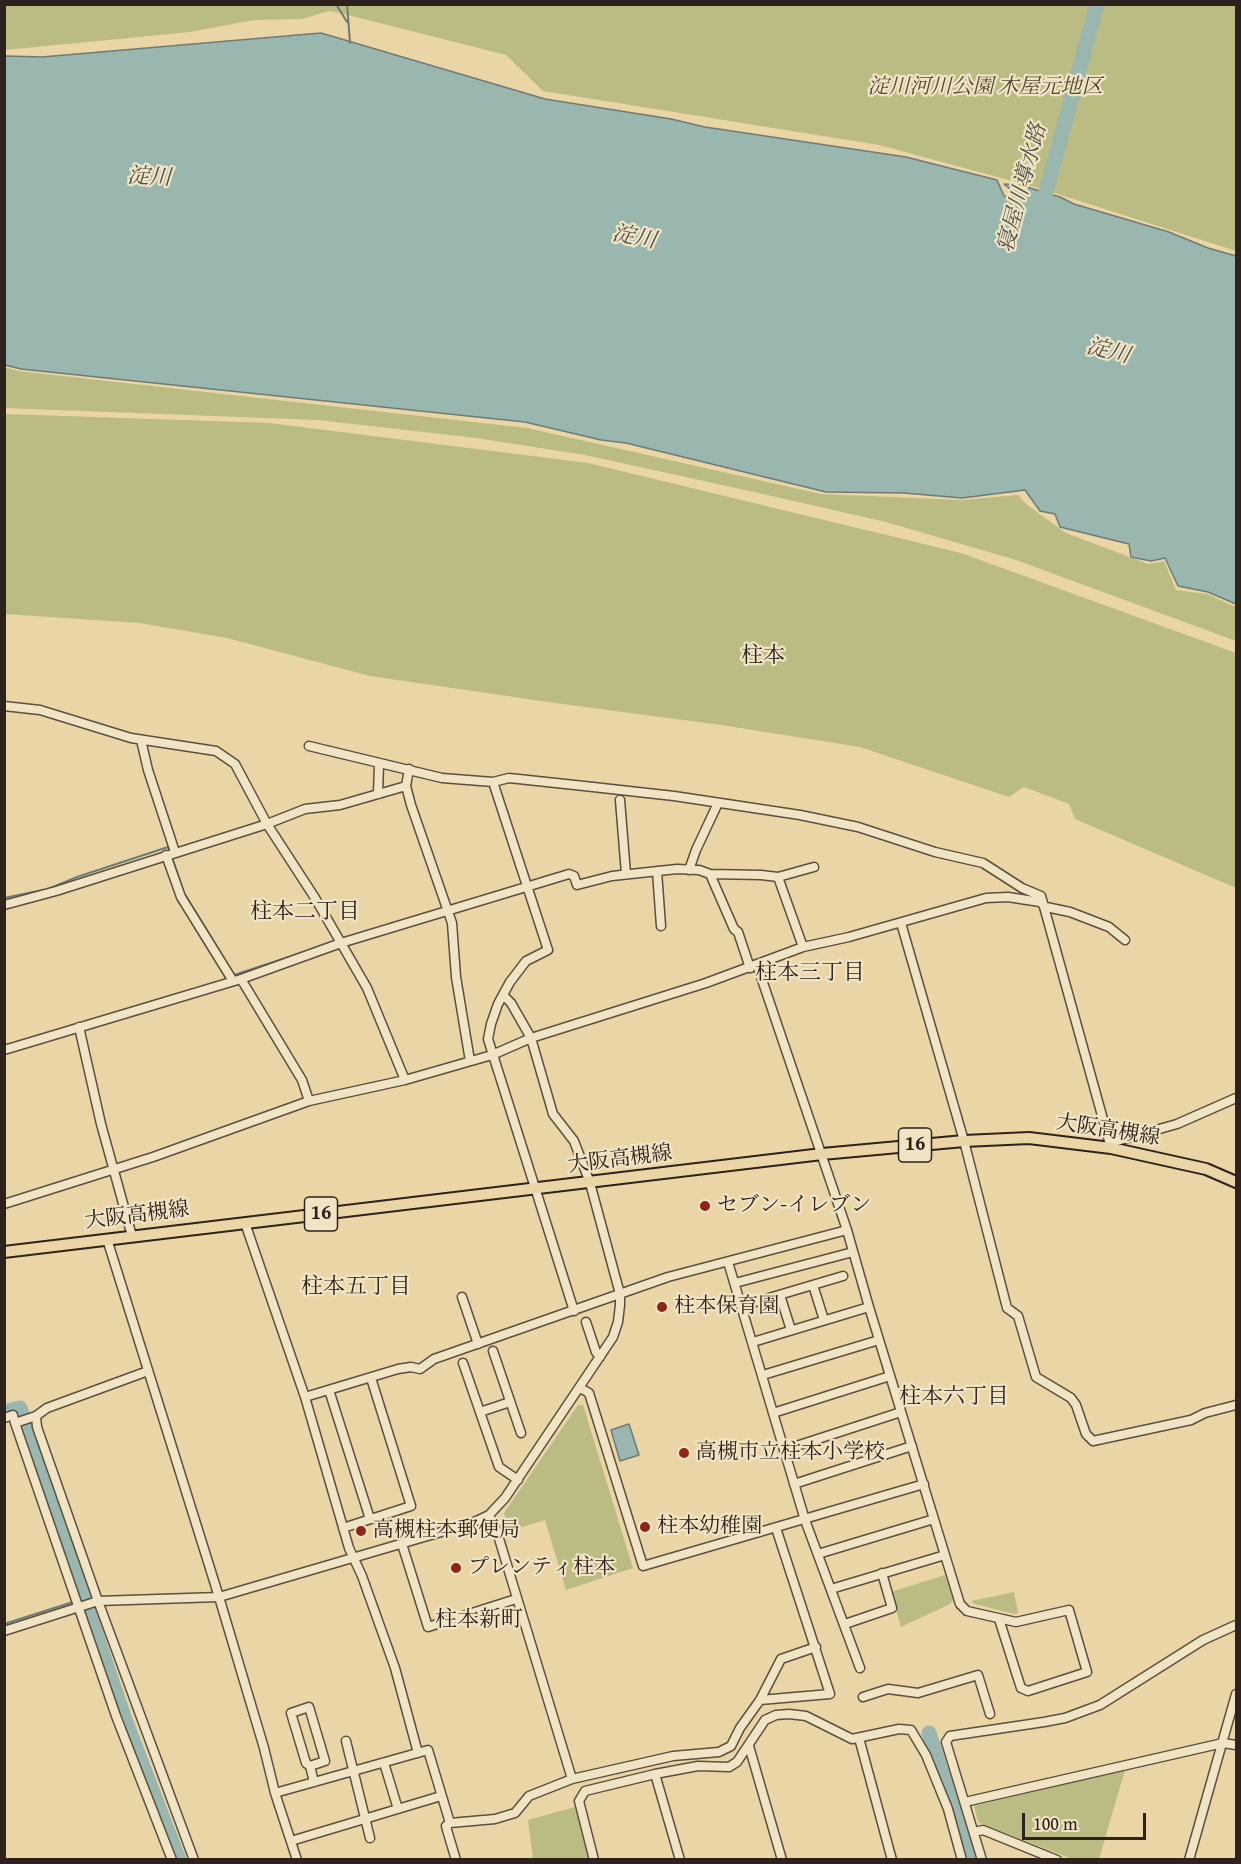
<!DOCTYPE html>
<meta charset="utf-8">
<style>
body{margin:0}
#map{position:relative;width:1241px;height:1864px;overflow:hidden;background:#ead5a6;font-family:"Gentium Book Plus",serif}
canvas{display:block}
.frame{position:absolute;inset:0;border:6px solid #2e221c;pointer-events:none}
.scale{position:absolute;left:1022px;top:1813px;width:124px;height:27px;box-sizing:border-box;border:3px solid #2e221c;border-top:0;padding-left:8px;font-size:18px;line-height:21px;white-space:nowrap;color:#2e221c;-webkit-text-stroke:4px #f1e4c5;paint-order:stroke}
</style>
<div id="map">
<canvas width="1241" height="1864"></canvas>
<div class="frame"></div>
<div class="scale">100 m</div>
</div>
<script>
const g = document.querySelector('canvas').getContext('2d');
g.lineJoin = 'round';
function paint(path, color) { g.fillStyle = color; g.fill(path, 'evenodd'); }
const shape = rows => new Path2D(rows.map(r => 'M' + r).join(''));
function stroke(path, color, width, dash) { g.strokeStyle = color; g.lineWidth = width; g.lineCap = dash ? 'butt' : 'round'; g.setLineDash(dash || []); g.stroke(path); }
function label(font, color, halo, rows, align = 'center') {
  g.font = font + ' "Gentium Book Plus","Noto Serif JP",serif'; g.lineWidth = 4.5; g.setLineDash([]); g.textBaseline = 'middle'; g.strokeStyle = halo; g.fillStyle = color; for (const [text, x, y, turn = 0] of rows) {
    g.save(); g.translate(x, y); g.rotate((+turn || 0) * Math.PI / 180); g.textAlign = isNaN(turn) ? turn : align; if (halo) g.strokeText(text, 0, 0); g.fillText(text, 0, 0); g.restore();
  }
}
paint(shape([
 [5,4,1236,5,1236,251,1042,189,879,145,543,91,506,55,336,12,329,11,302,19,254,20,190,32,5,50],
 [4,367,18,371,527,428,821,494,962,500,1018,495,1026,504,1066,533,1148,564,1164,561,1176,590,1207,594,1236,607,1236,641,1016,560,886,522,763,494,585,455,476,438,318,420,5,408],
 [5,414,270,423,588,463,961,553,1236,653,1236,888,1075,819,1069,804,1024,787,1009,797,860,747,721,725,555,703,370,676,227,638,139,623,5,614],
 [578,1405,583,1405,633,1568,566,1590,545,1520,510,1531,504,1513],
 [945,1575,953,1600,950,1604,901,1627,891,1592],
 [1014,1592,1018,1613,1014,1614,975,1604,971,1601],
 [1125,1770,1099,1859,1072,1859,978,1822,974,1806],
 [575,1807,589,1859,533,1859,528,1820]
]), '#bbbc83');
const water = shape([
 [321,33,545,99,671,119,705,127,906,157,997,180,1004,196,1019,197,1004,184,1020,185,1060,197,1074,204,1169,232,1208,248,1236,256,1236,604,1208,592,1178,586,1165,558,1151,561,1131,557,1129,544,1060,527,1055,514,1040,511,1025,490,962,498,904,493,826,492,626,443,601,440,525,422,21,369,5,365,5,56,42,57,321,33],
 [629,1424,639,1455,620,1461,611,1430,629,1424]
]);
paint(water, '#9ab7af');
stroke(water, '#6f7b74', 1.5);
stroke(shape([
 [336,4,347,22],
 [347,4,350,43],
 [172,857,184,893,216,945],
 [48,889,77,877,168,847,170,851],
 [4,898,43,890],
 [234,975,301,953],
 [79,1600,84,1598],
 [4,1624,73,1602]
]), '#6f7b74', 2);
stroke(shape([
 [1041,210,1097,4],
 [4,1412,20,1408,124,1717,179,1860],
 [929,1733,970,1860]
]), '#9ab7af', 15);
const minor = shape([
 [4,706,40,710,131,738,216,751,235,764,267,824,315,898,367,988,405,1080,492,1055,531,1038,706,983,803,947,849,937,986,898,1008,897,1040,902,1046,907,1070,912,1109,927,1125,940],
 [141,740,148,770,175,852],
 [309,746,442,778,493,782,509,778,584,786,674,796,800,815,858,827,935,852,983,863,1022,888,1041,896,1111,1148],
 [409,769,406,786,411,805,452,923,456,977,470,1061],
 [493,782,548,950,526,961,510,982,498,1004,491,1024,488,1039,574,1311],
 [378,794,379,764],
 [620,800,626,874],
 [166,855,181,897,233,981],
 [689,870,696,850,718,803],
 [657,871,661,926],
 [710,874,761,875,778,877,814,867],
 [778,877,803,947],
 [4,905,56,891,267,824,305,809,340,805,406,786],
 [901,923,964,1141,1007,1308,1018,1316,1036,1377,1071,1398,1076,1405,1086,1434,1093,1441,1191,1420,1205,1413,1236,1405],
 [757,965,847,1230,869,1307,960,1604,967,1611,1016,1622,1069,1610,1087,1672,1028,1691,1021,1688,999,1619],
 [241,979,302,1080,309,1101],
 [79,1027,101,1124,132,1236],
 [4,1050,241,979,341,943,569,874,574,876,577,885,612,876,677,869,699,870,710,874,734,929,738,932,750,968],
 [1110,1143,1177,1124,1236,1098],
 [4,1204,153,1157,309,1101,405,1080],
 [245,1223,305,1397,349,1548,362,1576,395,1668,418,1753],
 [107,1239,219,1597,264,1748,275,1793,297,1860],
 [728,1262,805,1520,860,1668],
 [735,1283,853,1252],
 [813,1285,824,1320],
 [780,1295,791,1330],
 [462,1297,478,1344],
 [742,1306,843,1276],
 [586,1322,596,1352,600,1357],
 [753,1342,869,1307],
 [493,1351,521,1433],
 [463,1363,499,1467,518,1480],
 [763,1375,879,1340],
 [580,1388,589,1393,643,1566,924,1484],
 [329,1390,370,1519],
 [305,1397,398,1369,411,1367,420,1369,434,1359,668,1277,847,1230],
 [480,1412,510,1402],
 [773,1413,890,1376],
 [36,1416,37,1427,98,1601,194,1860],
 [4,1418,13,1415,15,1423,36,1416,47,1408,148,1371],
 [15,1423,116,1716,172,1860],
 [784,1450,901,1412],
 [794,1484,912,1446],
 [489,1515,497,1532,572,1779],
 [343,1528,411,1506,371,1378],
 [402,1544,428,1627,516,1599],
 [818,1554,934,1519],
 [831,1589,945,1555],
 [845,1624,892,1608,882,1573],
 [4,1631,98,1601,219,1597,472,1523,489,1515,505,1498,613,1337,618,1322,620,1305,620,1294,590,1183,574,1141,553,1114,531,1038,511,1003,504,996],
 [863,1697,888,1689,918,1693,978,1675,990,1714],
 [760,1700,830,1694,776,1528],
 [859,1738,892,1860],
 [346,1741,370,1838],
 [749,1746,782,1860],
 [384,1763,398,1809],
 [310,1766,306,1763,291,1713,309,1707,325,1761,310,1766,314,1782],
 [655,1774,680,1860],
 [275,1793,428,1750,450,1823,446,1826,447,1830,456,1860],
 [965,1802,1223,1743,1236,1745],
 [450,1823,495,1819,515,1813,529,1796,572,1779,673,1756,719,1752,731,1746,740,1728,760,1700,781,1659,816,1647],
 [974,1832,983,1830,1057,1860],
 [291,1841,441,1796],
 [594,1860,579,1801,585,1791,655,1774,698,1766,729,1767,737,1762,765,1720,776,1715,789,1714,806,1716,852,1739,899,1729,911,1730,926,1755,948,1809,962,1860],
 [982,1860,946,1742,950,1736,1044,1722,1065,1718,1100,1705,1203,1640,1236,1625],
 [1189,1860,1236,1694]
]);
const major = shape([
 [4,1252,822,1154,964,1141,1029,1138,1111,1148,1206,1169,1236,1182]
]);
stroke(minor, '#5d4f3e', 11);
stroke(major, '#2e221c', 14);
stroke(minor, '#f1e4c5', 8);
stroke(major, '#ead5a6', 10);
for (const [x, y, r, color] of [
 [705,1206,6,"#8f2418"],
 [662,1307,6,"#8f2418"],
 [684,1453,6,"#8f2418"],
 [645,1527,6,"#8f2418"],
 [361,1531,6,"#8f2418"],
 [456,1568,6,"#8f2418"]
]) { const dot = new Path2D(); dot.arc(x, y, r, 0, 2 * Math.PI); g.fillStyle = color; g.fill(dot); stroke(dot, '#f1e4c5', 2); }
for (const [x, y, w] of [
 [915,1145,33],
 [321,1214,33]
]) { const box = new Path2D(); box.roundRect(x - w / 2, y - 17, w, 34, 4.5); g.fillStyle = '#f1e4c5'; g.fill(box); stroke(box, '#2e221c', 1.5); }
label('bold 20px', '#2e221c', null, [
 ["16",915,1145],
 ["16",321,1214]
]);
label('italic 21px', '#514836', '#f1e4c5', [
 ["淀川河川公園 木屋元地区",985,88]
]);
label('21px', '#2e221c', '#f1e4c5', [
 ["大阪高槻線",1108,1131,9],
 ["大阪高槻線",620,1160,-7],
 ["大阪高槻線",137,1216,-7]
]);
label('21px', '#2e221c', '#f1e4c5', [
 ["セブン-イレブン",717,1206],
 ["柱本保育園",674,1307],
 ["高槻市立柱本小学校",696,1453],
 ["柱本幼稚園",657,1527],
 ["高槻柱本郵便局",373,1531],
 ["プレンティ柱本",468,1568]
], 'left');
label('italic 22px', '#4e4f48', '#f1e4c5', [
 ["淀川",149,178,3],
 ["寝屋川導水路",1023,188,-75],
 ["淀川",634,238,11],
 ["淀川",1108,352,14]
]);
label('22px', '#2e221c', '#f1e4c5', [
 ["柱本",763,656],
 ["柱本二丁目",305,912],
 ["柱本三丁目",810,973],
 ["柱本五丁目",356,1287],
 ["柱本六丁目",954,1397],
 ["柱本新町",479,1620]
]);
</script>
